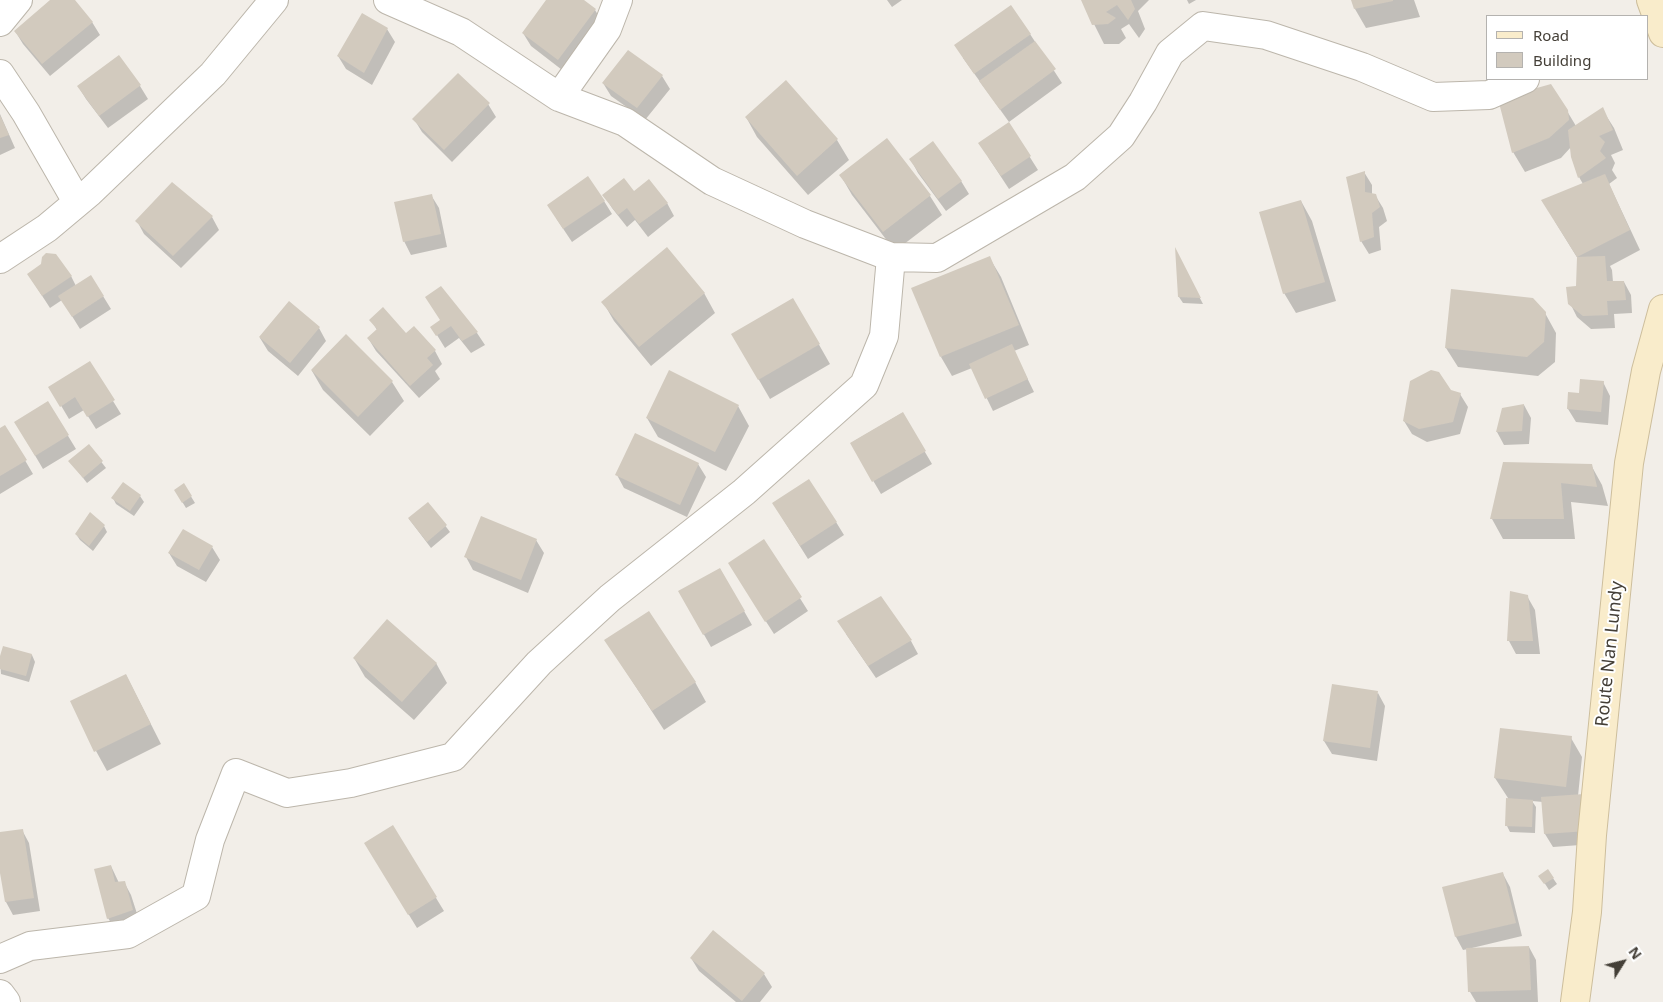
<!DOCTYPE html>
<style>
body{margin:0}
#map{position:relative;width:1663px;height:1002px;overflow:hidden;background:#f2eee8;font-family:"Noto Sans",sans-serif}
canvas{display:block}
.legend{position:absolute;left:1486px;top:15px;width:162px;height:65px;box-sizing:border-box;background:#fff;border:1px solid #b4b2af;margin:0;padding:6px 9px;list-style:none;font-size:15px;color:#443f37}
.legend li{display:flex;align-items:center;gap:10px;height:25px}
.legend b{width:25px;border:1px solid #b4b2af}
.north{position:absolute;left:1598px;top:937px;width:50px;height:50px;-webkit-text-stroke:4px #fff;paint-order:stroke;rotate:54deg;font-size:14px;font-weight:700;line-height:20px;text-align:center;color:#443f37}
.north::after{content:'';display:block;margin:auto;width:18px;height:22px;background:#443f37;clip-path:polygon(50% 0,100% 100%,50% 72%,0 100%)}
</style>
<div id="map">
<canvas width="1663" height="1002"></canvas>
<ul class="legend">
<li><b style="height:6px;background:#f9eccb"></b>Road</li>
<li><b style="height:14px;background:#d2cabe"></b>Building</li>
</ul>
<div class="north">N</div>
</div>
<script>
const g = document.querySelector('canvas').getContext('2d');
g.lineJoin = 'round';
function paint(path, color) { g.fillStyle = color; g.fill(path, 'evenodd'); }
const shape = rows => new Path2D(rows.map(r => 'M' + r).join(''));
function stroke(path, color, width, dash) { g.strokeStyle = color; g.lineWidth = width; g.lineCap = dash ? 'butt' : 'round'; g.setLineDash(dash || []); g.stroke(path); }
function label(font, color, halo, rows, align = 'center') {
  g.font = font + ' "Noto Sans",sans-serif'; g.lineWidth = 4; g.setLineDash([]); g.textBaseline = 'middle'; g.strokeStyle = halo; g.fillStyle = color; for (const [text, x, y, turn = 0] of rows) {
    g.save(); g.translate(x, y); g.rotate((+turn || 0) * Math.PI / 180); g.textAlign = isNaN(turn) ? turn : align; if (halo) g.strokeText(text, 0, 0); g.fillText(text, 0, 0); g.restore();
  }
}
paint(shape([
 [52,0,74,0,92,22,100,35,50,76,23,44,15,31],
 [548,0,582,0,595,10,603,23,566,73,531,46,523,33],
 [887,0,902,0,892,7],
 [1082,0,1149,0,1138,11,1145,29,1139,38,1129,24,1121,29,1126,38,1119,44,1104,44],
 [1187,0,1196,0,1189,4],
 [1352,0,1414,0,1420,17,1366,28,1355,9],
 [387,29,395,42,372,85,346,69,338,56],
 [1030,34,1062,83,1009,122,963,58],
 [628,51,662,76,670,89,645,120,611,96,603,83],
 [119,57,140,86,148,99,108,128,86,99,78,86],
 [786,82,837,140,849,160,808,195,757,137,746,117],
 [488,104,496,117,452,162,422,132,414,119],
 [1602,109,1614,128,1623,150,1611,155,1615,163,1612,170,1617,178,1609,184,1640,250,1610,266,1612,270,1613,282,1624,282,1631,295,1632,313,1614,314,1615,328,1591,329,1577,317,1570,303,1577,287,1578,259,1554,220,1583,184,1579,177,1571,147,1561,158,1525,172,1513,152,1567,111,1576,126],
 [0,114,15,148,0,155],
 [1009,124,1038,170,1009,189,988,157],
 [887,140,930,196,942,215,895,251,852,195,841,176],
 [911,160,961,181,969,194,946,211,918,173],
 [1364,172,1372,185,1372,194,1375,195,1383,208,1387,221,1379,227,1381,250,1369,254,1361,241],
 [633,192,667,203,674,216,648,237,635,220,627,227,612,208,604,195],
 [431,195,439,208,447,247,411,255,404,241],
 [604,201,612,214,572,242,556,218],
 [1301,201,1312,221,1336,301,1296,313,1284,293],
 [212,217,219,230,181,268,144,234,137,221],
 [1176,252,1203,304,1183,303,1179,297],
 [989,257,1001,277,1029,345,1014,351,1034,392,993,411,972,368,952,376,941,357],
 [28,274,71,276,76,286,103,296,111,309,80,329,62,300,50,308],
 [441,288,477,333,485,345,471,353,459,338,445,348,432,327,441,321],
 [704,293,715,313,651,366,614,321,603,302],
 [793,299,830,364,770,399,733,335],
 [1545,313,1556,333,1555,362,1538,376,1458,367,1446,348],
 [371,320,406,334,435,351,442,364,435,371,440,379,419,398,376,351,368,338,377,330],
 [319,328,326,341,298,376,268,351,260,338],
 [346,336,392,382,404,401,370,436,323,390,312,371],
 [1603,382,1610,396,1608,425,1576,422,1568,409,1580,394],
 [50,387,113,401,121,414,96,429,84,410,69,419],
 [1450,391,1460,394,1468,407,1460,434,1427,442,1412,434,1404,421],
 [48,403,76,449,43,469,23,435],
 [1524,405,1531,418,1529,444,1504,445,1497,432,1503,409],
 [738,406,749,426,726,471,658,437,647,418],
 [902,413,932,464,881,494,851,443],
 [5,426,33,474,0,494,0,429],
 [89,446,106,468,87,483,70,461],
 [1504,463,1591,465,1602,485,1608,506,1571,502,1575,539,1503,539,1492,519],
 [698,464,706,477,687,517,624,488,617,475],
 [184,485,195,503,186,508,175,490],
 [140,496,144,502,134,516,116,504,113,498],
 [428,503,450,532,431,548,409,519],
 [781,516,836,522,844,535,808,559],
 [104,526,107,532,93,551,80,540,76,534],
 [536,540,544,553,528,593,473,570,466,557],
 [764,541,808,611,774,634,737,576],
 [212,547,220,560,206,582,177,566,169,553],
 [720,569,752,625,711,647,680,592],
 [1527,596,1535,610,1540,654,1516,654,1509,641],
 [846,634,911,641,918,654,876,678],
 [606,641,695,682,706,702,664,730],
 [4,647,32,655,35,662,29,682,1,674,0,660],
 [354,658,436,663,447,683,414,720,365,677],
 [126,675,161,744,107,771,96,751],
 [1378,693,1385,706,1377,761,1332,754,1324,741],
 [1571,738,1582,757,1578,796,1594,844,1553,847,1545,834,1543,802,1532,801,1536,807,1535,833,1510,832,1507,826,1508,798,1495,778],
 [392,826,444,911,417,928,373,856],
 [22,830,29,843,40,911,13,915,6,902,0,865,0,834],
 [111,866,119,883,124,882,131,895,140,923,116,931,108,918],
 [1548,871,1557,884,1549,890,1540,876],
 [1503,874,1510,887,1522,936,1472,948,1529,947,1536,960,1538,1002,1476,1002,1470,992,1468,949,1463,950,1456,937,1444,888],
 [713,932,764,974,772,987,760,1002,736,1002,699,971,691,958]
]), '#0003');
paint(shape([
 [50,0,75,0,93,22,42,64,14,31],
 [546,0,584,0,596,9,558,60,522,33],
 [1081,0,1131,0,1135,9,1128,20,1117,5,1106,12,1116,18,1108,24,1092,25],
 [1351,0,1393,0,1393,1,1354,9],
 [1011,5,1031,34,974,74,954,45],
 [362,13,388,28,364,73,337,56],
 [1035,41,1056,69,1000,110,979,81],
 [628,50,663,75,637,108,602,83],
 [119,55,141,85,99,116,77,86],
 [458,73,490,103,444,150,412,119],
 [786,80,838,139,797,176,745,117],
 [1551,84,1568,110,1569,120,1549,138,1512,153,1498,99],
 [1603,107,1613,130,1599,136,1605,142,1600,151,1606,158,1578,178,1571,157,1568,130],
 [0,115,9,135,0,138],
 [1009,122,1031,156,1001,176,978,143],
 [887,138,931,195,883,232,839,175],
 [933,141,962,181,938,199,909,159],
 [1365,171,1365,192,1376,194,1380,207,1372,213,1374,237,1360,242,1346,177],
 [1605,174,1630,230,1577,257,1541,200],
 [588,176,605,201,563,229,547,205],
 [624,178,634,191,649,179,668,203,639,224,627,208,618,215,602,195],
 [172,182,213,216,173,256,135,221],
 [432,194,441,234,403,242,394,202],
 [1301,200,1325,282,1283,294,1259,212],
 [667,247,705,293,639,347,601,302],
 [1175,247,1201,298,1178,297],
 [46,253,56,254,72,276,42,296,27,274,41,264,42,257],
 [990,256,1019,325,940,357,911,288],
 [1605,256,1607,281,1624,281,1626,300,1607,301,1608,315,1583,316,1568,304,1566,287,1576,286,1577,257],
 [91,275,104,296,72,317,58,296],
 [441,286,478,332,462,341,451,326,436,336,430,327,440,320,425,297],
 [1451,289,1533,298,1546,312,1544,342,1527,357,1445,348],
 [793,298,820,344,758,380,731,334],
 [289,301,320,327,290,363,259,337],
 [383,307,406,333,414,326,436,350,427,358,433,365,410,386,367,338,377,329,369,320],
 [346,334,393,381,358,417,311,370],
 [1012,344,1028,379,985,399,969,364],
 [90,361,115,400,87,417,75,397,60,407,48,387],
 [669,370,739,405,715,452,646,418],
 [1431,370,1439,372,1451,390,1461,393,1453,422,1419,429,1403,421,1410,381],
 [1580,379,1604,381,1601,412,1567,409,1568,392,1579,393],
 [48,401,69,435,35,456,14,422],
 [1524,404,1522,431,1496,432,1502,408],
 [903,412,926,451,872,482,850,443],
 [5,425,27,460,0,476,0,428],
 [635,433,699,463,680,505,615,475],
 [89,444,103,461,83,478,68,461],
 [1503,462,1592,464,1597,487,1561,483,1564,519,1490,519],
 [809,479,837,522,800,546,772,503],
 [123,482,141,495,130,511,111,498],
 [184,483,192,496,182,503,174,490],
 [428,502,447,525,427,542,408,518],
 [90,512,105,525,89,546,75,534],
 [481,516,537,539,521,580,464,557],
 [183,529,213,546,199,570,168,553],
 [764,539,802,597,765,622,728,563],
 [720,568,745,611,703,635,678,591],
 [1510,591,1528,595,1533,641,1507,641],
 [881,596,912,640,868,666,837,621],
 [649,611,696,682,652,711,604,640],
 [387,619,437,663,402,702,353,658],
 [3,646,32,654,26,676,0,669,0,656],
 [126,674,151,724,94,752,70,701],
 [1332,684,1378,691,1370,748,1323,741],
 [1500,728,1572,736,1566,787,1494,778],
 [1584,794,1587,831,1544,834,1541,797],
 [1506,798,1533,800,1532,827,1505,826],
 [393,825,437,897,408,915,364,843],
 [23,829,34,898,5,902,0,873,0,832],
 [111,865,115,882,125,881,133,910,107,919,94,869],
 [1548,869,1554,878,1544,884,1538,876],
 [1503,872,1516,923,1455,937,1442,887],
 [713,930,765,973,742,1001,690,958],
 [1529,946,1531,990,1468,992,1466,948]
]), '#d2cabe');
const minor = shape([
 [388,0,461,32,559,97,625,122,712,181,805,224,891,257,937,258,1075,177,1121,136,1143,102,1170,53,1203,26,1266,35,1362,67,1433,97,1489,95,1525,79],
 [0,22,18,0],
 [0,74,26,113,72,193],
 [559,97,607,29,618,0],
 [0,259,47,228,90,192,213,74,274,0],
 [0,959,30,946,128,934,196,896,210,840,236,773,287,793,351,783,453,757,539,663,610,598,744,492,864,385,884,336,891,257],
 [0,994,6,1002]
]);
const secondary = shape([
 [1651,0,1663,33],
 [1575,1002,1587,912,1592,835,1629,463,1646,371,1663,309]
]);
stroke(minor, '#bcb6ab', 30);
stroke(secondary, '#cdbe9c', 30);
stroke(minor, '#fff', 28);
stroke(secondary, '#f9eccb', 28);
label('18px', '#443f37', '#fff', [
 ["Route Nan Lundy",1610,654,-84]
]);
</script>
